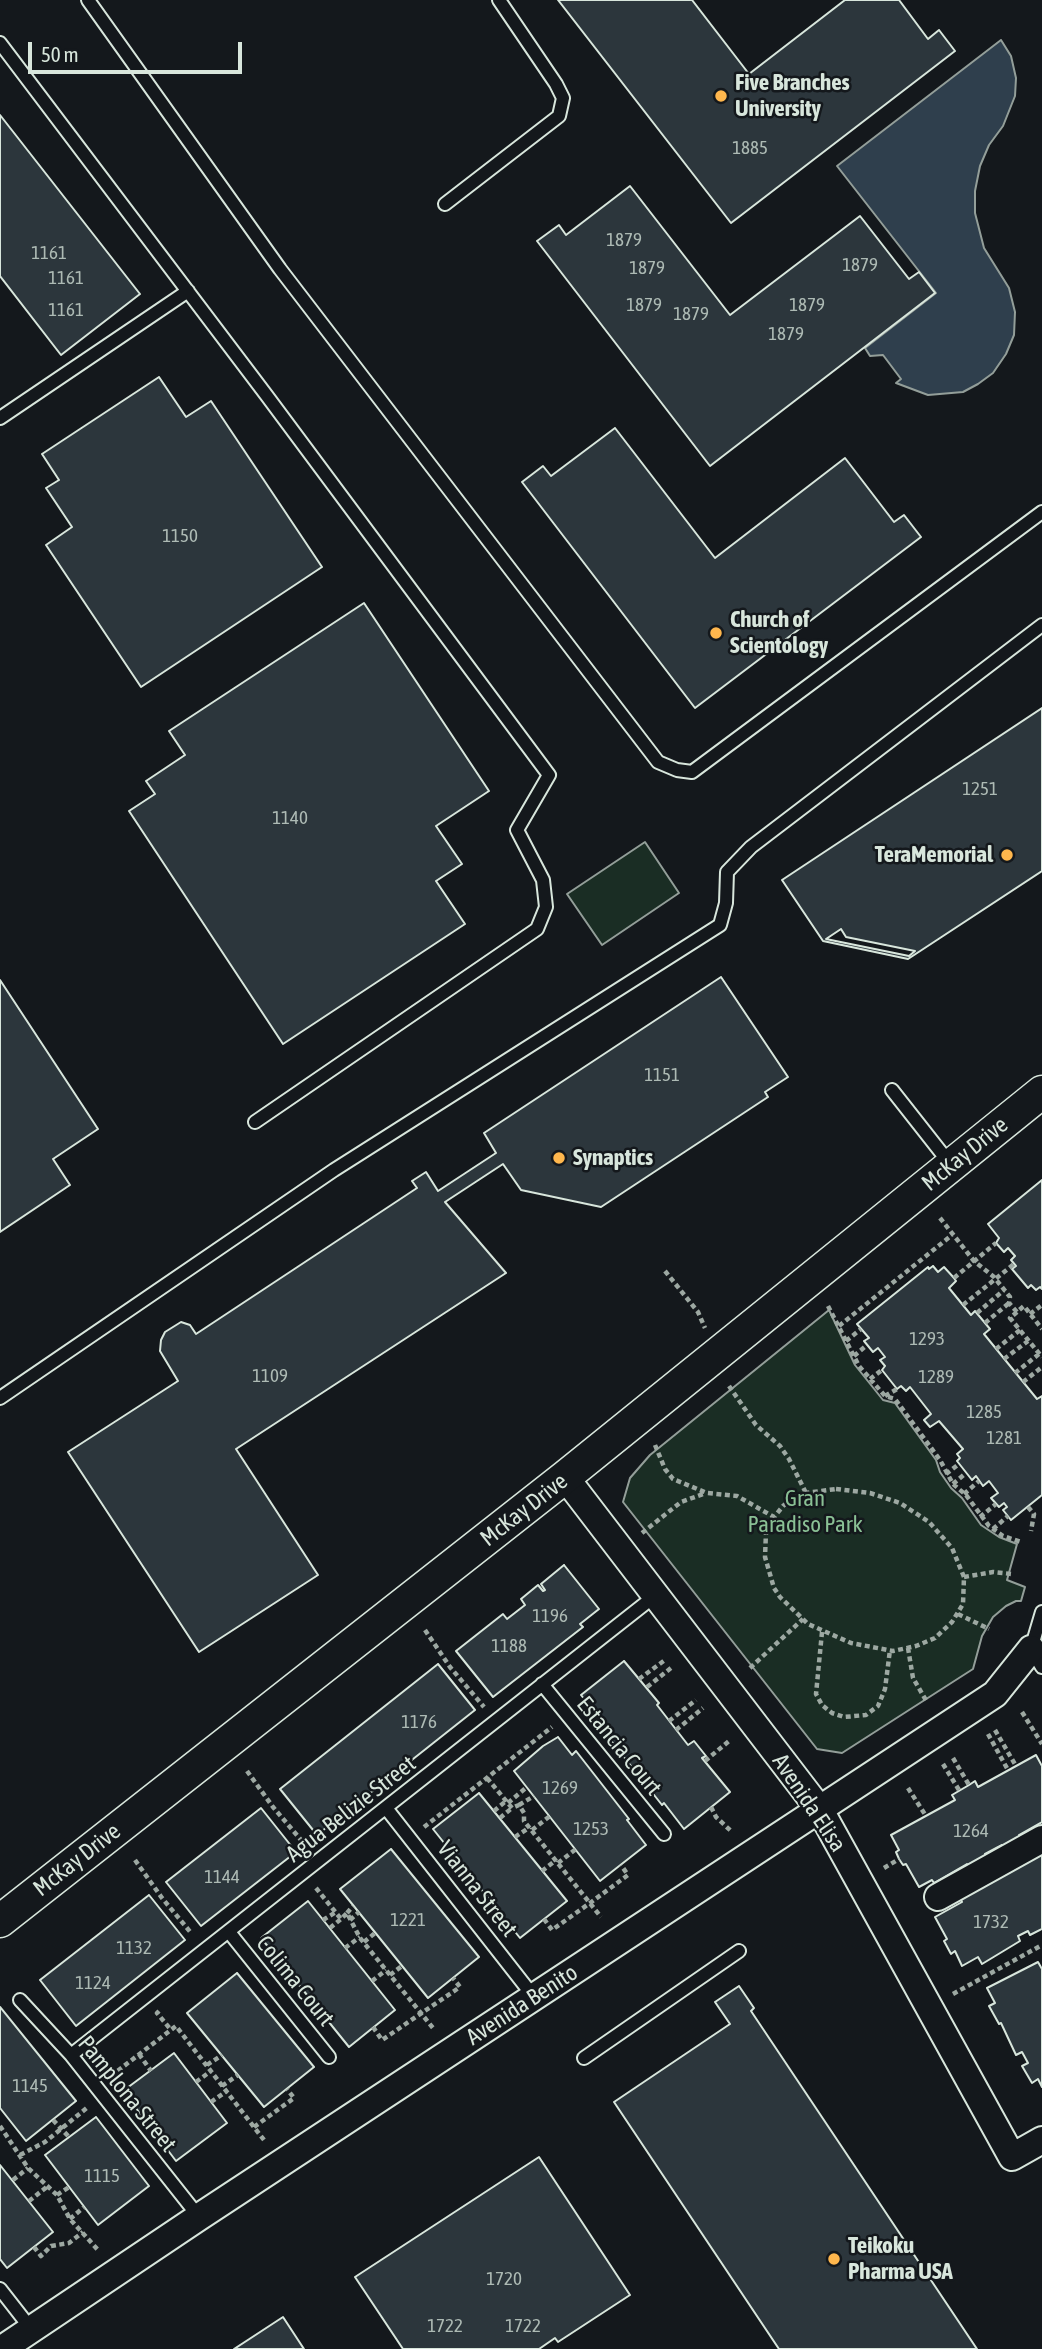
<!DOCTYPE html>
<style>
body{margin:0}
#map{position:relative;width:1042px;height:2349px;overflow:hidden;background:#14181c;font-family:"Asap Condensed",sans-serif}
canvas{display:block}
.scale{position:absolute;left:28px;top:42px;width:214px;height:32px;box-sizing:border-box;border:4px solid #d8e6dc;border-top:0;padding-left:9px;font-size:21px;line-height:24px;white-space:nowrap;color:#d8e6dc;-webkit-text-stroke:5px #14181c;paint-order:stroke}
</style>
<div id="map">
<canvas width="1042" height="2349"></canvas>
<div class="scale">50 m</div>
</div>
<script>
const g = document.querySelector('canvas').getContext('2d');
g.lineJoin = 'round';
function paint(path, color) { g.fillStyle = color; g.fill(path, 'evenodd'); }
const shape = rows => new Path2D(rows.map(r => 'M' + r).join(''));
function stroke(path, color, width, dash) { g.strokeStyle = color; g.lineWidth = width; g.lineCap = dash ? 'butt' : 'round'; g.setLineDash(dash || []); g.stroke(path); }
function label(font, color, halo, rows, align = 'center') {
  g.font = font + ' "Asap Condensed",sans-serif'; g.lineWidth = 5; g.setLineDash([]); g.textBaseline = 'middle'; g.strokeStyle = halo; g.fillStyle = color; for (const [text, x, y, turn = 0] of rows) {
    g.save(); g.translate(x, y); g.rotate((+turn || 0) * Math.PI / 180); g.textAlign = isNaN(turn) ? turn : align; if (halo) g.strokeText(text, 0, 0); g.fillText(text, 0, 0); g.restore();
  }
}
const green = shape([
 [645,842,679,893,602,945,567,894,645,842],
 [829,1310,855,1365,883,1400,895,1403,936,1460,940,1472,951,1488,962,1498,981,1525,999,1537,1017,1544,1007,1580,1025,1587,1021,1601,1016,1601,1006,1606,993,1617,982,1636,973,1669,842,1753,817,1749,623,1502,630,1478,650,1455,829,1310]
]);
paint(green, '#1a2d24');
stroke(green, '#939e99', 2);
const water = shape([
 [1001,40,1011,56,1016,78,1015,96,1003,126,989,145,980,166,975,191,975,213,984,248,1009,288,1015,312,1014,335,1006,354,993,373,978,384,963,392,928,395,896,383,901,379,883,355,870,356,865,348,936,293,837,166,1001,40]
]);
paint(water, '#2f3f4d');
stroke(water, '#939e99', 2);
const building = shape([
 [558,0,692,0,749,74,845,0,899,0,928,39,939,30,955,51,731,223,558,0],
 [0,115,140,294,61,355,0,276,0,115],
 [630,186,730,315,860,216,909,279,919,272,935,293,710,466,537,241,559,225,566,235,630,186],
 [159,377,186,417,211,401,322,567,141,687,46,545,72,527,46,488,59,480,42,454,159,377],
 [615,428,715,558,845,458,894,522,904,515,921,537,695,708,522,482,543,466,551,476,615,428],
 [364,603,489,791,436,826,462,864,436,881,465,924,283,1044,129,811,155,794,146,781,185,755,169,731,364,603],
 [1042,708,1042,871,908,959,823,941,782,880,1042,708],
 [841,929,846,937,915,951,909,956,826,939,841,929],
 [721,977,788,1077,765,1092,768,1097,601,1207,521,1190,503,1164,445,1202,506,1273,236,1449,318,1575,199,1652,68,1452,178,1381,160,1351,161,1340,165,1332,181,1322,190,1325,196,1334,417,1188,412,1181,426,1172,438,1191,496,1153,484,1133,721,977],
 [0,980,98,1129,53,1159,70,1185,0,1232,0,980],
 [1042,1180,1042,1289,1040,1287,1036,1290,1031,1285,1028,1288,1012,1269,1016,1266,1011,1260,1015,1256,1008,1248,1004,1252,996,1243,999,1238,988,1224,1042,1180],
 [933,1266,938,1272,944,1267,954,1278,956,1281,949,1288,971,1315,975,1311,990,1329,984,1334,1037,1399,1042,1396,1042,1495,1011,1520,1003,1510,1007,1507,1004,1503,999,1507,991,1498,998,1493,989,1481,983,1486,976,1476,972,1480,957,1461,960,1458,957,1454,963,1449,939,1421,930,1427,924,1420,931,1414,910,1387,906,1391,901,1386,897,1389,882,1370,885,1366,880,1360,885,1357,878,1348,873,1352,864,1341,869,1338,857,1324,928,1267,929,1269,933,1266],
 [564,1565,599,1609,580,1624,583,1627,493,1697,456,1651,503,1614,507,1619,525,1605,521,1599,538,1585,543,1591,545,1590,541,1584,564,1565],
 [624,1661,659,1703,657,1705,688,1745,694,1741,706,1756,702,1758,730,1792,684,1829,664,1803,662,1805,593,1718,597,1715,581,1695,624,1661],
 [438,1664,475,1710,317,1835,280,1789,438,1664],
 [558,1737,572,1755,576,1751,629,1819,627,1820,646,1845,600,1881,514,1771,543,1746,558,1737],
 [1036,1755,1042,1766,1042,1822,1019,1835,1021,1840,1005,1850,1002,1845,985,1854,988,1859,969,1869,967,1864,934,1883,932,1880,919,1887,906,1864,903,1865,899,1859,896,1852,899,1850,891,1835,955,1800,952,1795,969,1785,975,1781,978,1787,1036,1755],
 [479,1793,567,1901,520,1938,433,1829,479,1793],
 [261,1808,296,1852,201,1926,166,1882,261,1808],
 [391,1849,479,1957,428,1998,340,1889,391,1849],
 [1042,1853,1042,1929,1030,1935,1028,1931,1018,1936,1020,1941,982,1964,978,1957,962,1966,955,1951,951,1954,944,1941,947,1939,935,1917,962,1902,960,1898,1042,1853],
 [149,1895,185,1940,76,2026,40,1980,149,1895],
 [308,1901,395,2010,349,2047,261,1938,308,1901],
 [1038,1962,1042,1969,1042,2087,1038,2079,1032,2083,1022,2066,1028,2063,1022,2052,1016,2055,1001,2023,999,2024,989,2006,995,2003,987,1988,1038,1962],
 [237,1973,314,2067,264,2107,187,2013,237,1973],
 [739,1986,754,2008,751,2011,977,2349,779,2349,614,2102,730,2024,715,2002,739,1986],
 [0,2007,76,2101,26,2141,0,2108,0,2007],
 [174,2053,227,2123,176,2161,123,2091,174,2053],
 [96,2117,149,2186,98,2225,45,2155,96,2117],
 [539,2157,630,2295,558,2342,555,2338,539,2349,403,2349,355,2277,539,2157],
 [0,2165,53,2232,7,2268,0,2259,0,2165],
 [283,2317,304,2349,234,2349,283,2317]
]);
paint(building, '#2c363c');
stroke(building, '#d8e6dc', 2);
const service = shape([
 [88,0,280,269,658,762,677,770,692,772,1042,512],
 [0,43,267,396,549,775,517,830,543,880,546,907,537,929,255,1122],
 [445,204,559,116,563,98,556,84,499,0],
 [0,418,188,291],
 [892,1090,951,1165],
 [0,1398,334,1170,720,925,726,903,727,872,751,847,1042,625],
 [1042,1612,1031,1649,1042,1667],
 [542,1684,664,1834],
 [386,1808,534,1997],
 [229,1932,329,2057],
 [20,2000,71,2055,199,2217],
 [71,2055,656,1595],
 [584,2058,739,1951],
 [0,2289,32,2330]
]);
const minor = shape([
 [565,1477,820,1810,1012,2157,1042,2140],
 [938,1897,1042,1839],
 [2,2349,199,2217,995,1694,1031,1649]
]);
const tertiary = shape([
 [0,1921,565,1477,1042,1092]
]);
stroke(service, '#d8e6dc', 16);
stroke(minor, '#d8e6dc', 30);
stroke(tertiary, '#d8e6dc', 35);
stroke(shape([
 [940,1218,974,1261,994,1277,1010,1297,1009,1303,1017,1312,1024,1306,1042,1329],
 [665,1271,698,1312,705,1328],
 [954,1278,996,1243],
 [963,1305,1014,1264],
 [828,1306,859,1366,885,1396,895,1399,940,1460,953,1484,966,1495,989,1526,1003,1536,1021,1542],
 [1017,1312,1010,1318,1042,1357],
 [977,1313,1004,1290],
 [1030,1314,1042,1305],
 [985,1323,1009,1303],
 [839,1326,952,1235],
 [846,1341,861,1329],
 [996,1349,1020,1330],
 [854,1356,867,1345],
 [1004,1359,1028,1341],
 [1015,1373,1039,1354],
 [870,1379,882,1370],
 [1023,1382,1042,1367],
 [729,1386,756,1425,780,1446,789,1459,806,1493],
 [885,1396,897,1389],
 [655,1445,665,1469,673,1479,707,1493,737,1496,774,1517],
 [946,1474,959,1464],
 [953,1484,966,1473],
 [836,1489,870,1493,900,1503,929,1522,952,1548,964,1577,963,1604,952,1622,935,1638,916,1646,893,1651,851,1643,808,1624,780,1597,774,1588,765,1557,766,1532,771,1521,783,1506,793,1498,806,1493,836,1489],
 [964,1494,979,1481],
 [1028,1507,1034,1514,1031,1531],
 [980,1517,996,1504],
 [993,1529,1008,1516],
 [642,1533,681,1502,706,1493],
 [964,1577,993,1572,1012,1574],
 [958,1614,989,1629],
 [425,1630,450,1667,484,1707],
 [822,1632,816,1694,822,1705,832,1713,844,1717,866,1715,878,1706,885,1689,890,1650],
 [908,1648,913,1678,927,1702],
 [750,1668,803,1619],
 [639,1679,665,1660],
 [647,1687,671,1668],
 [1022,1712,1042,1744],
 [669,1721,696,1700],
 [676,1730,703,1708],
 [995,1730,1016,1766],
 [988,1734,1008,1770],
 [953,1758,969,1785],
 [705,1761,729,1741],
 [943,1764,959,1790],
 [247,1771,273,1807,307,1847],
 [487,1778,512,1808,519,1805,524,1813,524,1821,601,1917],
 [908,1788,926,1816],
 [508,1803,527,1787],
 [519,1805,534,1796],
 [711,1807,716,1817,731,1831],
 [494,1811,506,1801],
 [500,1818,512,1808],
 [424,1827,552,1727],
 [532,1830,550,1816],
 [515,1837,530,1827],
 [135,1860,162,1898,192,1934],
 [558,1863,576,1849],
 [884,1868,899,1859],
 [542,1871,556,1860],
 [316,1888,341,1919,347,1913,360,1938,433,2028],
 [347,1913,353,1906],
 [544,1919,552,1930,590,1903,628,1875,621,1865],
 [323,1920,336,1912],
 [350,1920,359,1912],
 [330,1928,341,1919],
 [364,1942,375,1933],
 [345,1948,360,1937],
 [390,1975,402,1966],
 [372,1981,386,1970],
 [953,1994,1042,1945],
 [159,2011,157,2013,171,2030],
 [373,2027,382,2040,460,1987,453,1978],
 [139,2054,151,2071],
 [207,2065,222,2055],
 [111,2076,176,2026,264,2140],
 [196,2082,211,2071],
 [222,2086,238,2075],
 [211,2102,227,2091],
 [53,2120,69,2137],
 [0,2126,28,2168,57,2195,70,2219,98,2250],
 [254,2127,294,2098,287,2089],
 [20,2155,45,2142,88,2107],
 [13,2180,28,2168],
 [57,2195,69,2187],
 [29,2201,48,2186],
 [70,2219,84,2207],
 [34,2247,41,2256,51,2246,69,2243,83,2232]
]), '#9da8a2', 4.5, [5, 3.5]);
stroke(service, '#14181c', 12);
stroke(minor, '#14181c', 26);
stroke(tertiary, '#14181c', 32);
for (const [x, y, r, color] of [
 [721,96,7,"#ffb74d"],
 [716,633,7,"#ffb74d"],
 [1007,855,7,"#ffb74d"],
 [559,1158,7,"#ffb74d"],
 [834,2259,7,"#ffb74d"]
]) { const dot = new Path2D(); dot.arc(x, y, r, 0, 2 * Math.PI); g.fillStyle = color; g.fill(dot); stroke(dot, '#14181c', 2.5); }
label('19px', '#adbab4', null, [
 ["1885",750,148],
 ["1879",624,240],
 ["1161",49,253],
 ["1879",860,265],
 ["1879",647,268],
 ["1161",66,278],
 ["1879",644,305],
 ["1879",807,305],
 ["1161",66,310],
 ["1879",691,314],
 ["1879",786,334],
 ["1150",180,536],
 ["1251",980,789],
 ["1140",290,818],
 ["1151",662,1075],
 ["1293",927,1339],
 ["1109",270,1376],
 ["1289",936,1377],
 ["1285",984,1412],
 ["1281",1004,1438],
 ["1196",550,1616],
 ["1188",509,1646],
 ["1176",419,1722],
 ["1269",560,1788],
 ["1253",591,1829],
 ["1264",971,1831],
 ["1144",222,1877],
 ["1221",408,1920],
 ["1732",991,1922],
 ["1132",134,1948],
 ["1124",93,1983],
 ["1145",30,2086],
 ["1115",102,2176],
 ["1720",504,2279],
 ["1722",445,2326],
 ["1722",523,2326]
]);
label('bold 23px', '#d8e6dc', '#14181c', [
 ["Five Branches",735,83],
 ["University",735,109],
 ["Church of",730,620],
 ["Scientology",730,646],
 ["TeraMemorial",993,855,"right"],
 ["Synaptics",573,1158],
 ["Teikoku",848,2246],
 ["Pharma USA",848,2272]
], 'left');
label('23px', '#d8e6dc', '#14181c', [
 ["McKay Drive",965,1154,-39],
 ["McKay Drive",524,1510,-38],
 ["Estancia Court",619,1746,51],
 ["Avenida Elisa",809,1803,56],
 ["Agua Belizie Street",351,1809,-38],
 ["McKay Drive",77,1860,-38],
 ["Vianna Street",477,1889,52],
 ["Colima Court",295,1981,51],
 ["Avenida Benito",522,2005,-33],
 ["Pamplona Street",127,2094,51]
]);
label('23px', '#8ac095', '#14181c', [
 ["Gran",805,1499],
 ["Paradiso Park",805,1525]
]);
</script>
